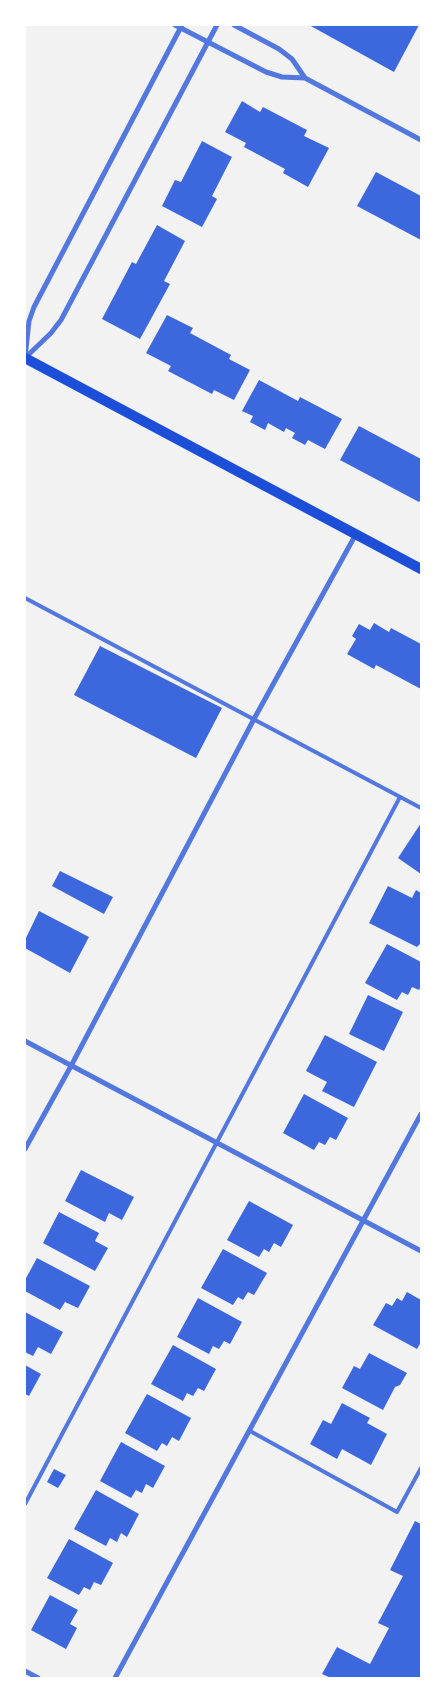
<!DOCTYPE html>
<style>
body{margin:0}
#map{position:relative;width:446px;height:1703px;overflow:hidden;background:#f2f2f2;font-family:Commissioner,sans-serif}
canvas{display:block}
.frame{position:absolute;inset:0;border:26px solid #fff;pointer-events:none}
</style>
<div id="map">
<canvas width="446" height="1703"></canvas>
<div class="frame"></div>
</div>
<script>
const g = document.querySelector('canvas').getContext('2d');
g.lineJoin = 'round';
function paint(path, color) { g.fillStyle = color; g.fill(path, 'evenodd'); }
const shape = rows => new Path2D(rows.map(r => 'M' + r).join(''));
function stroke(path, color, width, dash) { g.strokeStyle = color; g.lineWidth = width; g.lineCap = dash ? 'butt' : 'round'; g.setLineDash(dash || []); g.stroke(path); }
paint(shape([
 [309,25,419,25,394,72],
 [242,101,260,112,263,107,307,130,304,136,329,148,308,187,283,173,285,169,244,147,246,143,225,132],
 [202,141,232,157,212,196,217,199,202,227,162,206,175,180,181,182],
 [376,172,421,196,421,240,357,206],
 [157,225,185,241,164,281,170,284,140,339,102,319,132,262,136,264],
 [167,315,193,328,190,333,231,355,229,359,250,370,234,400,214,390,212,394,168,371,171,366,146,353],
 [259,380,298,401,300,397,342,419,325,449,308,440,305,445,292,438,295,433,286,428,284,432,268,423,265,430,250,422,253,416,242,411],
 [359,426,421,459,421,499,419,502,340,460],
 [374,623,389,632,391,628,421,644,421,689,376,665,374,669,347,654,356,639,352,636,359,624,370,630],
 [100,646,222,708,196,758,74,695],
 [421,823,421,874,398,858],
 [60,871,113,897,104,914,52,886],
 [388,886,412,898,416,890,421,893,421,943,417,947,369,923],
 [39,911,89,937,70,973,25,948,25,940],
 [387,944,421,962,421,986,419,990,412,987,408,995,402,992,397,1000,365,983],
 [368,995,403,1012,384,1051,349,1034],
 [325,1035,377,1062,354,1107,322,1091,327,1082,306,1071],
 [304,1094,348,1118,336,1140,330,1137,325,1145,319,1142,314,1150,283,1133],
 [81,1170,134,1197,122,1220,109,1213,105,1222,65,1201],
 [249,1201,293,1225,281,1247,274,1243,269,1252,264,1249,259,1257,227,1240],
 [59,1212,99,1233,95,1241,108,1248,95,1271,43,1243],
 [223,1249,267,1273,254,1295,248,1292,243,1300,238,1297,233,1305,201,1288],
 [37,1258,90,1286,78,1308,65,1302,60,1310,25,1291,25,1280],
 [407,1292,421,1300,421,1342,417,1349,373,1325,386,1303,392,1306,397,1298,402,1301],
 [198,1298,242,1322,230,1344,224,1341,219,1349,213,1346,209,1354,177,1337],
 [25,1312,63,1332,51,1354,38,1347,33,1356,25,1352],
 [173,1345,216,1369,204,1391,198,1388,193,1396,187,1393,183,1401,151,1384],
 [369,1353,407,1373,400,1385,395,1387,383,1410,342,1388,354,1366,360,1369],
 [25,1365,41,1374,29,1396,25,1394],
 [147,1394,191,1418,179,1441,172,1437,167,1446,162,1443,157,1451,125,1433],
 [342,1403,370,1418,367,1423,387,1434,371,1465,342,1449,337,1459,310,1444,323,1420,331,1424],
 [121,1442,165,1466,153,1488,146,1484,142,1493,136,1490,131,1498,100,1481],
 [54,1469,66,1475,58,1488,47,1482],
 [96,1490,139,1514,127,1537,121,1533,117,1542,110,1538,106,1546,74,1529],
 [415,1521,421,1524,421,1678,331,1678,322,1674,337,1647,370,1664,389,1628,378,1623,403,1576,390,1570],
 [69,1539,113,1563,101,1585,94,1582,90,1590,84,1587,79,1595,47,1578],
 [50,1595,78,1610,70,1624,77,1628,66,1649,31,1630]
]), '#3d67dc');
stroke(shape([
 [25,598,421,808],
 [250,1431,397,1512,421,1468],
 [25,1504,400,797]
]), '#5277de', 4);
stroke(shape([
 [175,25,266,72,282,77,305,78],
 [234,25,279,49,292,59,305,78,421,140],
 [25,358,51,333,61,320,217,25],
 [25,358,29,321,34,307,182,25],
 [25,1041,421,1251],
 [25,1149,71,1066,254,719,356,534],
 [25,1671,38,1678],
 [115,1678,421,1114]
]), '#5277de', 5);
stroke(shape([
 [25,358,421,569]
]), '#1d4ed8', 10);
</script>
